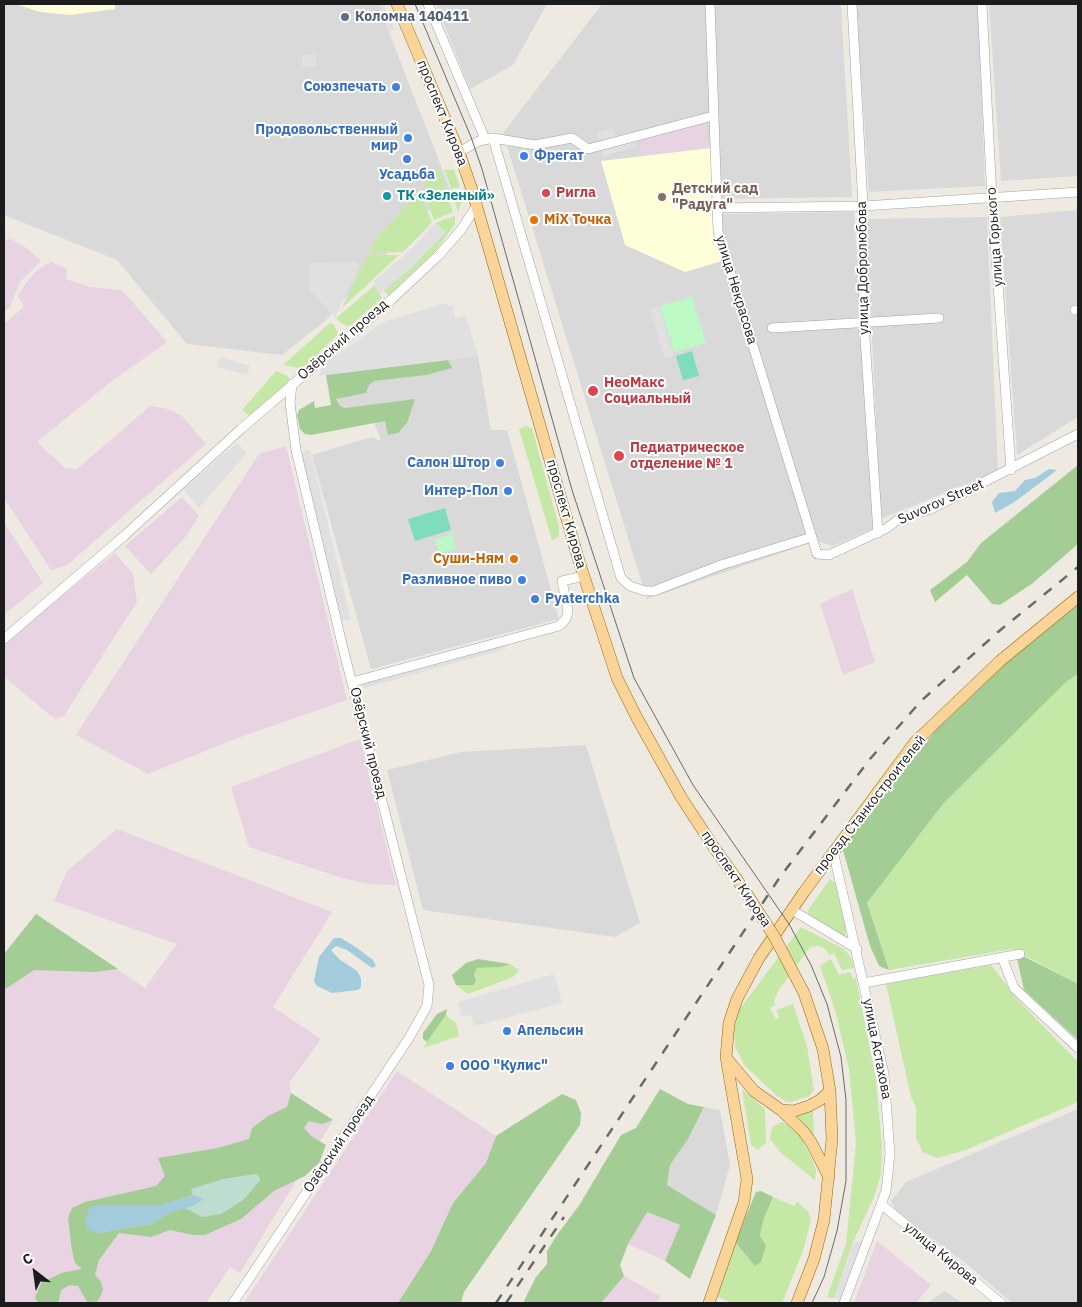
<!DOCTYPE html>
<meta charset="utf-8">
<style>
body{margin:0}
#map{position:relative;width:1082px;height:1307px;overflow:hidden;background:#eeeae2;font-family:"IBM Plex Sans",sans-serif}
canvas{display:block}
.frame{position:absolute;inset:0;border:5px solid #1c1c1c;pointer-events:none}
.north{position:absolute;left:10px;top:1247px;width:50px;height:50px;-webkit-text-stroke:4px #fff;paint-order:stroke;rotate:330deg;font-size:14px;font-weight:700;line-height:20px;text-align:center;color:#1c1c1c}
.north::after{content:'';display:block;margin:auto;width:18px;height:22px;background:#1c1c1c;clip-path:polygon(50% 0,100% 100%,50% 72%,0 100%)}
</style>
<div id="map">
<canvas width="1082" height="1307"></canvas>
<div class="frame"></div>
<div class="north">С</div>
</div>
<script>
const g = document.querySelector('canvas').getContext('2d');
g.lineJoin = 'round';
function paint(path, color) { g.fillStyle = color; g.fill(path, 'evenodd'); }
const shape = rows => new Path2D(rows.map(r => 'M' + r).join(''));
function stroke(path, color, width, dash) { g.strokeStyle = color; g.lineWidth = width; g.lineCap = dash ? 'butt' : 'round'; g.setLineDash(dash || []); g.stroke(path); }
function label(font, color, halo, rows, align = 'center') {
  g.font = font + ' "IBM Plex Sans",sans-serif'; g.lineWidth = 4; g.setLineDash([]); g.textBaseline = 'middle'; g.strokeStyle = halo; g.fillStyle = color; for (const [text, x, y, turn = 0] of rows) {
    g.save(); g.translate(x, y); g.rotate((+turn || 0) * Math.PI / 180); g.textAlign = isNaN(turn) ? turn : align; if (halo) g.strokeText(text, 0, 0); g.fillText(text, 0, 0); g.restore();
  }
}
paint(shape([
 [4,4,16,4,40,12,115,8,115,4,378,4,450,189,367,274,326,320,282,355,187,344,117,260,4,215],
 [436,4,547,4,513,65,470,89],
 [602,4,841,4,852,197,720,199,723,214,854,212,874,528,833,546,816,541,647,599,503,133],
 [856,4,978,4,985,186,869,192],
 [989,4,1078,4,1078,176,1001,181],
 [1078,210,1078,417,1017,455,1000,217],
 [987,217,998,471,881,519,866,219],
 [478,356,491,430,507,430,559,619,371,669,312,455,372,437,381,441,373,419,335,423,326,375],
 [586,745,640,923,615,937,423,910,387,770,461,752],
 [704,1107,720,1110,730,1165,716,1215,667,1185,670,1165,688,1139],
 [1078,1109,1078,1303,1012,1303,968,1265,897,1212,891,1201,906,1182],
 [945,1291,962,1303,927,1303]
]), '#dad9d9');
paint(shape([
 [705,120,709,147,643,156,637,141],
 [11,239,28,249,41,261,20,282,10,307,4,312,4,240],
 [51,262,67,269,66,279,90,287,122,290,167,342,108,384,37,442,65,468,77,469,150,406,165,408,182,416,206,444,66,566,51,570,4,498,4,324,24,307,18,296,26,283,38,269],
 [286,446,347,700,235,739,148,774,76,735,259,454],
 [182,497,199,516,186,536,151,574,125,546],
 [4,522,43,583,4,615],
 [115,553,133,574,137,602,63,717,55,719,4,677,4,643],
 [852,589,875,662,843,675,820,604],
 [360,739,396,885,369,884,342,878,249,847,231,787],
 [117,829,332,912,273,1007,321,1039,289,1083,291,1093,333,1120,240,1273,230,1267,206,1303,4,1303,4,954,36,914,145,988,177,944,54,901,67,871],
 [397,1071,496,1136,486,1163,453,1203,431,1251,398,1303,244,1303],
 [646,1212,681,1225,665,1261,628,1244],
 [877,1241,931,1285,916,1303,854,1303],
 [624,1276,660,1296,657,1303,601,1303]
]), '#e7d3e2');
paint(shape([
 [16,4,115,4,115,9,70,15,40,12],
 [711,148,713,233,722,261,685,272,625,245,601,161]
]), '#feffd9');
paint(shape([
 [444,169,454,170,460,187,451,189],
 [440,171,446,191,425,189,424,172],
 [419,192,432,222,425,230,403,252,369,253,375,240],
 [463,192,463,199,458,212,452,193],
 [424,193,447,194,453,212,434,220],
 [455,216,455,224,436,250,388,295,384,290,412,267,445,232,435,223],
 [368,255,399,255,342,308],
 [375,285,382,298,351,325,347,326,341,323,336,318],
 [330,323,334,325,338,334,306,365,299,368,283,365],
 [276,371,286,375,289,378,287,383,250,416,248,415,242,410],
 [525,426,532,428,559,527,559,537,552,540,519,429],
 [1078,674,1078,984,1012,949,889,970,867,903,943,804,1065,683],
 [830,879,837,885,846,928,845,937,809,917,808,910],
 [801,927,844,949,852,959,854,968,842,970,834,953,830,955,824,948,817,946,810,947,779,990,774,1000,775,1005,770,1008,776,1019,779,1017,776,1010,793,1004,807,1046,814,1090,809,1096,791,1102,786,1102,775,1094,745,1066,735,1047,734,1029,739,1010],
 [831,959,839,975,850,972,853,979,856,978,876,1080,882,1145,881,1174,874,1197,853,1242,834,1298,827,1297,846,1244,856,1143,849,1069,835,1010,820,966],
 [510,964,519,970,513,977,468,994,456,985,474,985,476,980,474,974,477,968,502,967],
 [991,965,1019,1001,1078,1062,1078,1102,966,1150,937,1158,923,1152,916,1139,916,1107,911,1097,886,984],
 [446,1015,456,1023,459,1036,423,1048],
 [742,1089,765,1109,766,1143,758,1150,751,1145],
 [813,1106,814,1141,797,1116],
 [782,1122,796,1128,812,1159,816,1170,815,1180,780,1152,770,1139,772,1127],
 [773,1197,794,1206,797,1202,808,1211,811,1220,803,1251,782,1303,732,1303,718,1297,718,1288,735,1242,755,1266,764,1218]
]), '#c5e8a7');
paint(shape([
 [448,360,452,368,426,375,374,381,369,385,366,393,336,399,340,406,345,408,415,399,407,423,398,433,388,435,385,421,311,435,305,434,300,429,297,415,299,410,314,401,315,408,331,405,326,375],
 [1078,465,1078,544,1033,583,1000,605,992,604,967,575,935,602,930,590,967,562,981,543],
 [1078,605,1078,674,1065,683,943,804,867,903,889,970,879,966,870,946,841,843,935,731,1008,661],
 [36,914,118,969,94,972,34,970,4,990,4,954],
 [1023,956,1078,984,1078,1040,1024,990,1017,958],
 [478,959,510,964,502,967,477,968,474,974,476,980,474,985,456,985,452,975,466,963],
 [447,1009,446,1015,427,1042,423,1039,423,1033,437,1014],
 [660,1089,688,1104,704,1107,688,1139,670,1165,667,1185,716,1215,690,1279,665,1261,680,1225,647,1212,628,1244,620,1265,624,1276,601,1303,523,1303,536,1277,547,1264,547,1251,557,1235,580,1204,621,1135,636,1128],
 [291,1093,333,1120,322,1124,309,1121,304,1128,311,1136,326,1145,319,1163,305,1176,274,1191,241,1219,205,1235,193,1235,170,1230,151,1237,119,1233,99,1260,95,1275,101,1282,103,1290,98,1301,88,1303,78,1286,70,1285,61,1290,58,1303,38,1303,35,1298,41,1283,61,1273,82,1269,75,1263,72,1251,68,1218,72,1208,85,1202,156,1186,165,1176,158,1158,218,1148,249,1139,252,1128,268,1116,287,1107],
 [236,1178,260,1180,243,1200,195,1212,185,1208,171,1212,150,1224,98,1233,95,1205,162,1205,193,1195,192,1189,224,1179],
 [562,1094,576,1100,581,1113,580,1125,464,1292,461,1303,398,1303,431,1251,453,1203,486,1163,496,1136],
 [761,1191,773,1197,764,1218,760,1236,766,1246,761,1262,755,1266,735,1242,756,1192]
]), '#a4cd96');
paint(shape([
 [255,1174,259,1176,260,1180,253,1189,243,1200,221,1214,202,1217,185,1208,204,1199,193,1195,191,1189,224,1179]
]), '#bedccf');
paint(shape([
 [692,297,706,343,674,352,660,306],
 [452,534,456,549,439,554,435,539]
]), '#bdf9c4');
paint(shape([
 [692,351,699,376,683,380,676,356],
 [445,508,451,530,415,541,408,519]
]), '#7fddbc');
paint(shape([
 [377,4,384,4,395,29,389,32],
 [316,54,317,66,302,67,302,55],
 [613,128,616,136,632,132,637,147,603,156,597,133],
 [435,223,438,227,446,232,412,267,379,295,373,282,414,246],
 [357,262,360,266,335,317,309,290,309,263],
 [446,303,447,306,452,305,456,318,466,316,478,356,318,376,323,365,383,322],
 [659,307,674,356,665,359,650,309],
 [220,357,250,366,247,375,217,367],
 [237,443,247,453,199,508,183,489],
 [310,450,351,619,342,621,301,453],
 [504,642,506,649,364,688,362,681],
 [554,974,562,1003,475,1026,471,1015,461,1017,458,1002],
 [863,1241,841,1300,834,1298,853,1242]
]), '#e0e0e0');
paint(shape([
 [1049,469,1057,470,1016,501,995,513,992,502,999,493,1015,491,1025,480,1035,478],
 [334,938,341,938,357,948,373,960,376,966,372,968,347,950,336,946,331,950,339,959,357,971,361,978,361,987,358,990,332,993,317,986,314,981,319,957],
 [193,1195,204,1199,193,1206,171,1212,150,1224,97,1233,88,1230,85,1220,89,1209,95,1205,162,1205]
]), '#a2ccdc');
const minor = shape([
 [428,4,485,139],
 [710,4,718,232,817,554,829,555,887,528,899,519,931,509,1078,434],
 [852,4,863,206,864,323,878,533],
 [982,4,992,198,1011,470],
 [493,138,621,578,630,586,645,591,654,591,721,565,812,537],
 [459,152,479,141,493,138,535,145,572,138,588,149,713,116],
 [716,208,863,206,1078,192],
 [1075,310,1078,310],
 [772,328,939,318],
 [4,639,124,536,241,429,391,300,439,255,461,230,477,205],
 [352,682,559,626,566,619,568,611,562,581,584,576],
 [833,851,884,1074,890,1154,886,1191,844,1303],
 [792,910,857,949],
 [1002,957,1014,988,1078,1048],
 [864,983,1020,954],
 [881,1204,1001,1303],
 [233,1303,409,1038,427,1006,429,985,342,644,296,450,290,403,292,384]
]);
const major = shape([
 [397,4,459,152,472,190,579,561,617,678,637,718,681,797,713,846],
 [728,1060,754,1091,781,1110,803,1131,811,1142,829,1177],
 [781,1110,794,1111,809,1106,820,1100,830,1091],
 [709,1303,744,1202,747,1179,726,1057,729,1023,737,999,759,958,804,892,915,742,1000,661,1078,597],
 [797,1303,814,1259,824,1220,832,1139,830,1091,823,1049,804,993]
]);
stroke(minor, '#a3a3a3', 10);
stroke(major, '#946800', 12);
stroke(minor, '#fff', 9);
stroke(major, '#fbd499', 11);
stroke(shape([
 [415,4,471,137,482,169,572,490,634,678,693,785,789,924,811,965,827,1004,841,1057,846,1100,846,1181,837,1231,824,1277,812,1303]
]), '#6a6a6a', 1);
stroke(shape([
 [496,1303,780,877,870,759,921,701,998,632,1078,567],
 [506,1303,564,1217]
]), '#6a6a6a', 2.5, [10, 10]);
const majorBridge = shape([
 [713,846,745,891,774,936,804,993]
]);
stroke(majorBridge, '#946800', 12, []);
stroke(majorBridge, '#fbd499', 11);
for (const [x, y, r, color] of [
 [345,17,5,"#5c6f8a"],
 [396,87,5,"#3f7fe0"],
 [408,138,5,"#3f7fe0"],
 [524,156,5,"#3f7fe0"],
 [407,159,5,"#3f7fe0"],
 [546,193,5,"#e0444e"],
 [387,196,5,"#0f9aa8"],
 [662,197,5,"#8d6e63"],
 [534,220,5,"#e8710a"],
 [593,391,6,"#e0444e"],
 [619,456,6,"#e0444e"],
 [500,463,5,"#3f7fe0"],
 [508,491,5,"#3f7fe0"],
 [514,559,5,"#e8710a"],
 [522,580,5,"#3f7fe0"],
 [535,599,5,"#3f7fe0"],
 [507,1031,5,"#3f7fe0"],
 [450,1066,5,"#3f7fe0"]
]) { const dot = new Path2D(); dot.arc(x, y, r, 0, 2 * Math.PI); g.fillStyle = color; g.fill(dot); stroke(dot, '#fff', 2); }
label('bold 14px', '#4e5e75', '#fff', [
 ["Коломна 140411",355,17]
], 'left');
label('bold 14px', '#366cbe', '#fff', [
 ["Союзпечать",386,87],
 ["Продовольственный",398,130],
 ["мир",398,146],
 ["Фрегат",534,156,"left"],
 ["Усадьба",407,175,"center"],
 ["Салон Штор",490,463],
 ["Интер-Пол",498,491],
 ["Разливное пиво",512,580],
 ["Pyaterchka",545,599,"left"],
 ["Апельсин",517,1031,"left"],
 ["ООО \"Кулис\"",460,1066,"left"]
], 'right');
label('14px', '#1c1c1c', '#fff', [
 ["проспект Кирова",442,113,68],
 ["улица Горького",995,237,-94],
 ["улица Добролюбова",863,268,-91],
 ["улица Некрасова",736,290,73],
 ["Озёрский проезд",343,340,-41],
 ["Suvorov Street",941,502,-24],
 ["проспект Кирова",566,514,74],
 ["Озёрский проезд",368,743,76],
 ["проезд Станкостроителей",870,805,-52],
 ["проспект Кирова",736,879,56],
 ["улица Астахова",877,1049,79],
 ["Озёрский проезд",339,1144,-56],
 ["улица Кирова",941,1254,39]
]);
label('bold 14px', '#785e54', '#fff', [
 ["Детский сад",672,189],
 ["\"Радуга\"",672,205]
], 'left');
label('bold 14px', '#be3a42', '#fff', [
 ["Ригла",556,193],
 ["НеоМакс",604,383],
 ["Социальный",604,399],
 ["Педиатрическое",630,448],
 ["отделение № 1",630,464]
], 'left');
label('bold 14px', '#0d838f', '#fff', [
 ["ТК «Зеленый»",397,196]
], 'left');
label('bold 14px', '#c56008', '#fff', [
 ["MiX Точка",544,220],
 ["Суши-Ням",504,559,"right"]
], 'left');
</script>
